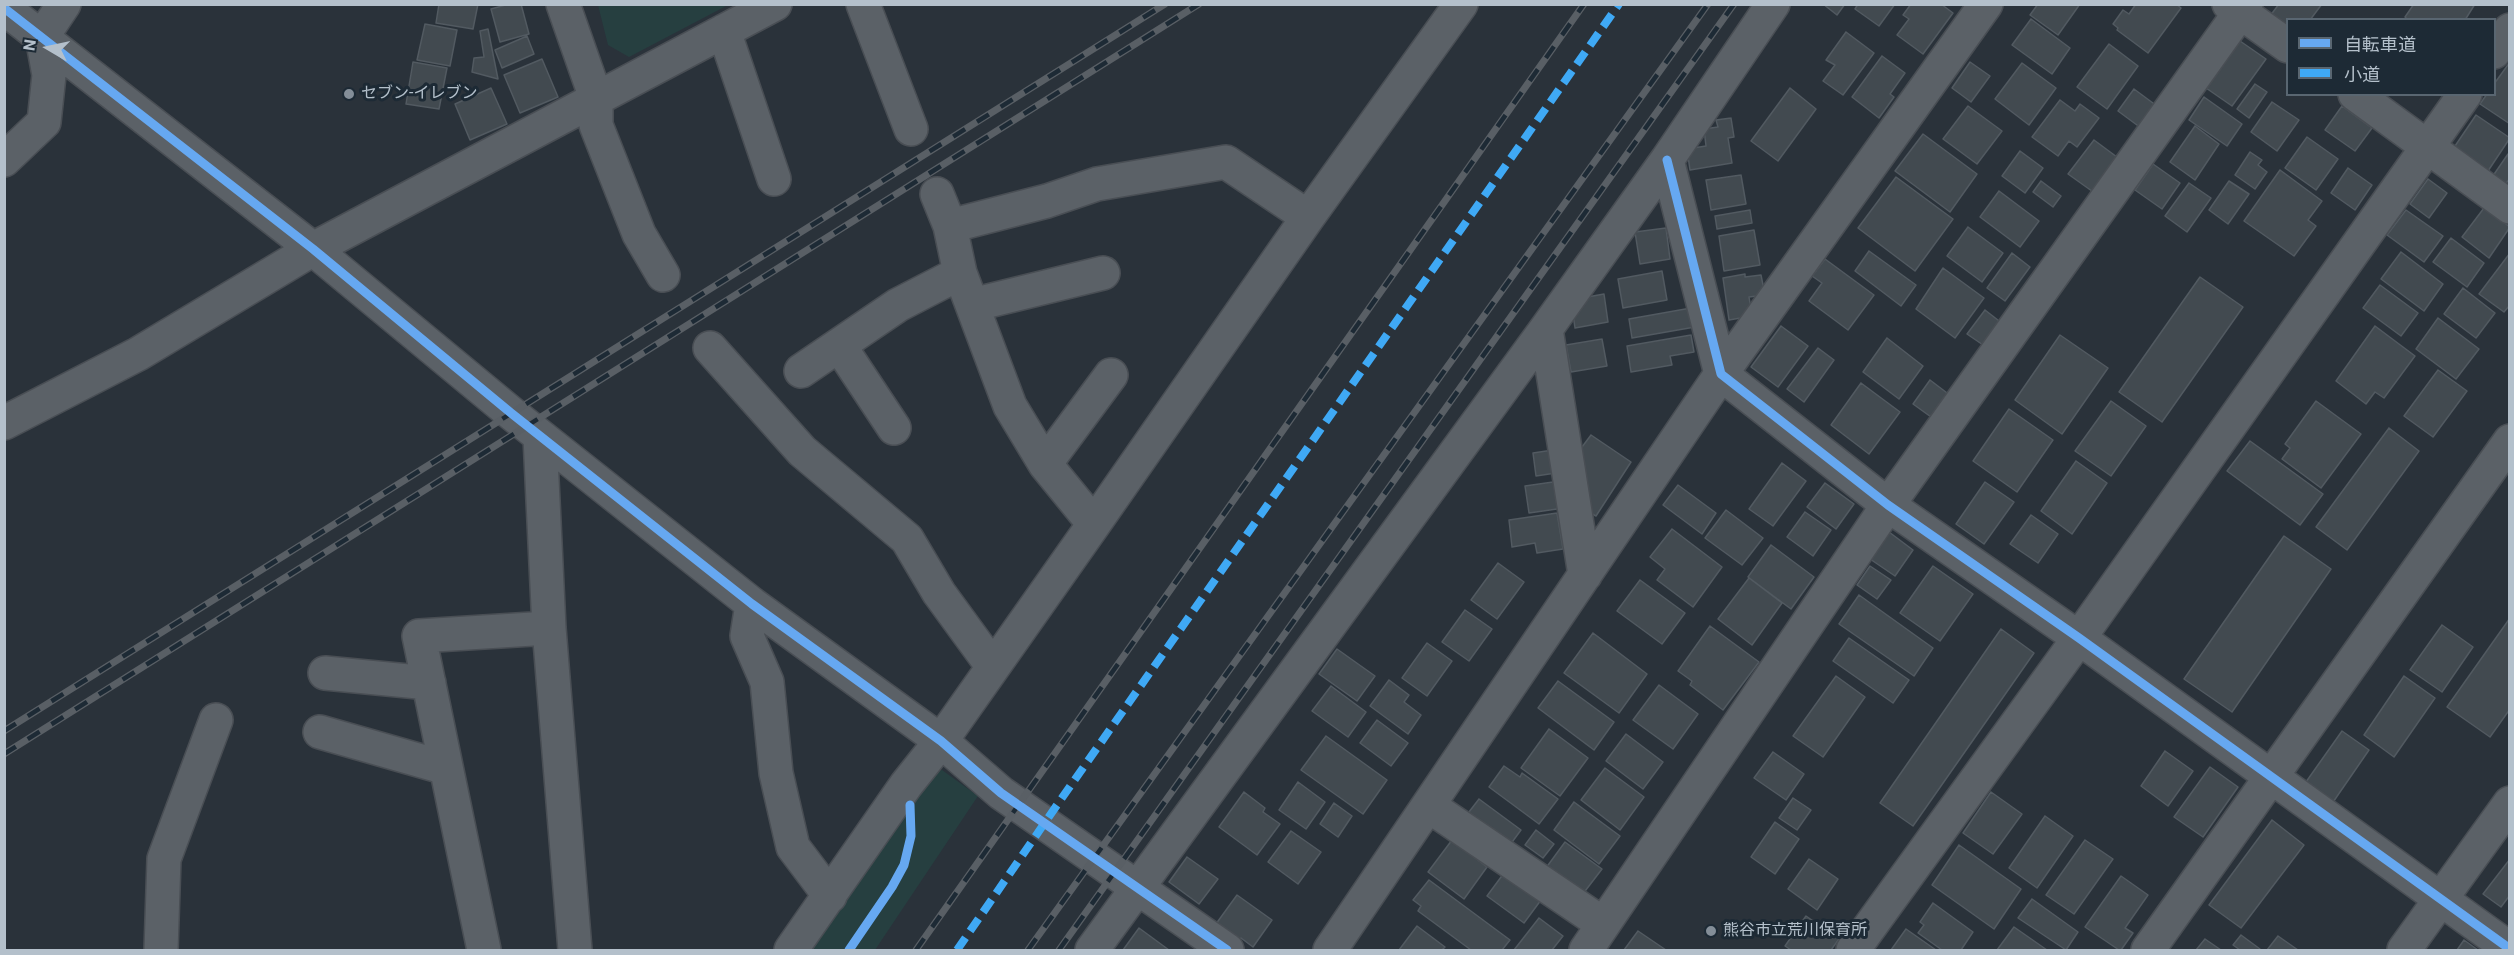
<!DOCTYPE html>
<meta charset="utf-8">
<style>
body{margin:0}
#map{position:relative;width:2514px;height:955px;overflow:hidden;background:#2a323a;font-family:Roboto,"Noto Sans JP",sans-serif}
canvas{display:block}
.frame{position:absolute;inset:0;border:6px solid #b4c0cb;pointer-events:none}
.legend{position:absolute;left:2286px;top:18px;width:210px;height:78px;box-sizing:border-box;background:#1d2a35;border:2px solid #596671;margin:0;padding:8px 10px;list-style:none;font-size:18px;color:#b4c0cb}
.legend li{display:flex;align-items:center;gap:12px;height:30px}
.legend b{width:30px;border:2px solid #596671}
.north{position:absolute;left:18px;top:18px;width:60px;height:60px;-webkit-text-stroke:4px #1d2a35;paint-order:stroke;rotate:279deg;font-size:16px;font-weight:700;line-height:24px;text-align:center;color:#b4c0cb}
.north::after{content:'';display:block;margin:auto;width:21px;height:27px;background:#b4c0cb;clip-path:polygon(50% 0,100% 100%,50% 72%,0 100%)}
</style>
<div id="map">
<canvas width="2514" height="955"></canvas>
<div class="frame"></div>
<ul class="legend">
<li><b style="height:8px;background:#66a8f1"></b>自転車道</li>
<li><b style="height:8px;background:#3fa9f5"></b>小道</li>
</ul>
<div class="north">N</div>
</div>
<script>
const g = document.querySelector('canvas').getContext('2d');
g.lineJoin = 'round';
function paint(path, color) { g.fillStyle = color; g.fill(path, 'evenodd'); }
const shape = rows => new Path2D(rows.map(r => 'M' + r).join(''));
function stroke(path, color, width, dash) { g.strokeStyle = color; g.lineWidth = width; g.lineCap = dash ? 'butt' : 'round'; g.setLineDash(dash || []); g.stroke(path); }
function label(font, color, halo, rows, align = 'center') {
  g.font = font + ' Roboto,"Noto Sans JP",sans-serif'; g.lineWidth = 6; g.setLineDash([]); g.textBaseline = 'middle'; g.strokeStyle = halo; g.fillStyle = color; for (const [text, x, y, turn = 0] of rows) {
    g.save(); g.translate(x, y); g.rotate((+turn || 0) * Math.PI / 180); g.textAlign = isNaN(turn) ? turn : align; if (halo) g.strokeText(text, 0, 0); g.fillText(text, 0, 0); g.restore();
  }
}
paint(shape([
 [598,5,598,4,728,5,629,57,608,45],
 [942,770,978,796,875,950,801,950,927,773]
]), '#263f40');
const building = shape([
 [439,4,478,4,473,29,436,23,439,4],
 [509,4,521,4,529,34,500,42,491,9,509,4],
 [1823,4,1845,4,1837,15,1823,4],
 [1858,4,1895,4,1879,26,1855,9,1858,4],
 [1911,4,1941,4,1953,13,1923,54,1897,35,1909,19,1903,15,1911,4],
 [2038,4,2080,4,2058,35,2030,15,2038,4],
 [2136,4,2176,4,2181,8,2148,53,2117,30,2118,28,2113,24,2123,10,2129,14,2136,4],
 [2279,4,2322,4,2310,20,2288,20,2288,30,2270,16,2279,4],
 [2414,4,2475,4,2465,20,2408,20,2405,17,2414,4],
 [2031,19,2070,48,2052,74,2012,45,2031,19],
 [425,24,457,30,450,66,417,60,425,24],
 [488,29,498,79,472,72,474,58,484,57,480,31,488,29],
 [1846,32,1874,53,1843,95,1823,81,1835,65,1826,60,1846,32],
 [527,36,534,54,502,68,495,50,527,36],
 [2240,41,2266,59,2232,106,2206,88,2240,41],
 [2109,44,2138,66,2107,109,2077,87,2109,44],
 [1882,56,1905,73,1890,94,1894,97,1879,118,1852,97,1882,56],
 [542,59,558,97,520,113,504,75,542,59],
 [413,62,447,68,439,109,406,104,413,62],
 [1970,62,1990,76,1971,102,1952,88,1970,62],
 [2510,62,2510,124,2480,104,2487,94,2494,94,2494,84,2510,62],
 [2022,63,2056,88,2029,125,1995,99,2022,63],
 [2255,84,2267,92,2249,118,2237,109,2255,84],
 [491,88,507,124,470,140,455,104,491,88],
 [1790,88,1816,109,1778,161,1751,141,1790,88],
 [2134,89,2161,109,2145,131,2118,111,2134,89],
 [2204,97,2242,124,2227,146,2189,120,2204,97],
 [2060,100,2075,111,2080,104,2099,118,2077,147,2069,141,2058,156,2032,137,2060,100],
 [2272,102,2299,120,2277,151,2251,132,2272,102],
 [1968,106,2002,131,1977,164,1943,139,1968,106],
 [2342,106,2372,128,2355,151,2325,130,2342,106],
 [2476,115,2510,138,2480,183,2453,149,2476,115],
 [1731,118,1734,137,1728,138,1732,163,1690,170,1687,149,1706,146,1704,129,1718,127,1716,120,1731,118],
 [2195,126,2219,144,2195,180,2170,162,2195,126],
 [1923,134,1977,174,1950,212,1895,171,1923,134],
 [2307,137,2338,159,2316,190,2285,168,2307,137],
 [2094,140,2121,160,2096,194,2068,174,2094,140],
 [2020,151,2043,168,2025,193,2002,176,2020,151],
 [2250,152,2262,160,2258,165,2267,172,2255,189,2235,175,2250,152],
 [2508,154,2510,178,2500,192,2488,183,2508,154],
 [2153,164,2180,183,2162,209,2135,190,2153,164],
 [2348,168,2372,185,2355,210,2331,193,2348,168],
 [2280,170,2322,201,2308,220,2316,226,2294,256,2244,221,2280,170],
 [1741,175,1746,204,1711,210,1706,180,1741,175],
 [1896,177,1953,219,1915,271,1858,228,1896,177],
 [2428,179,2447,193,2429,218,2410,204,2428,179],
 [2041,181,2061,196,2053,207,2033,192,2041,181],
 [2229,181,2249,194,2228,224,2209,210,2229,181],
 [2189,183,2211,198,2187,232,2165,216,2189,183],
 [1999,191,2039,221,2020,247,1980,217,1999,191],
 [2484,208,2510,227,2489,258,2462,237,2484,208],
 [1750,210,1752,223,1717,229,1715,216,1750,210],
 [2406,210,2443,236,2424,262,2387,235,2406,210],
 [1968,227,2003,253,1982,282,1947,256,1968,227],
 [1666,228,1670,259,1640,264,1635,232,1666,228],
 [1754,230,1760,265,1724,271,1719,236,1754,230],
 [2451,238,2484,263,2467,287,2433,262,2451,238],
 [1869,251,1916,285,1901,306,1855,271,1869,251],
 [2401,252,2443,284,2424,311,2381,279,2401,252],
 [2012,253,2030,267,2005,301,1987,288,2012,253],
 [2510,253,2510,305,2504,312,2479,294,2510,253],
 [1825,259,1874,295,1848,330,1809,301,1822,283,1812,276,1825,259],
 [1943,268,1984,298,1955,338,1916,309,1943,268],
 [1662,271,1667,300,1623,308,1618,279,1662,271],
 [1745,274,1745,277,1761,275,1765,295,1749,297,1752,316,1729,320,1723,278,1745,274],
 [2200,277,2243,307,2162,422,2119,392,2200,277],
 [2380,285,2418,313,2401,336,2363,308,2380,285],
 [2463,288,2495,313,2476,338,2444,314,2463,288],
 [1604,294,1608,322,1575,328,1571,300,1604,294],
 [1691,308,1695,327,1632,338,1629,319,1691,308],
 [1985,310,2003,324,1986,347,1967,334,1985,310],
 [2438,318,2479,349,2456,379,2416,349,2438,318],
 [1781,326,1808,346,1778,387,1751,367,1781,326],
 [2375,326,2415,356,2384,398,2375,392,2366,404,2336,381,2375,326],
 [1691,335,1694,352,1670,356,1672,365,1631,372,1627,346,1691,335],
 [2060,335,2108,368,2062,434,2015,400,2060,335],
 [1887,338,1923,366,1899,399,1863,372,1887,338],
 [1602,339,1607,366,1571,372,1566,345,1602,339],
 [1818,348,1834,360,1804,402,1787,389,1818,348],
 [2438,370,2467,391,2433,437,2404,416,2438,370],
 [1930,380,1955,399,1938,422,1913,404,1930,380],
 [1861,383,1900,412,1869,454,1831,425,1861,383],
 [2111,401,2146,426,2111,476,2075,451,2111,401],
 [2316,401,2361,434,2321,488,2282,459,2290,448,2285,444,2316,401],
 [2009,409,2053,440,2017,492,1973,461,2009,409],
 [2389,428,2419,451,2347,550,2316,527,2389,428],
 [1591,435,1631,462,1596,516,1585,510,1582,447,1591,435],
 [2250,441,2323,494,2300,525,2227,471,2250,441],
 [1553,450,1556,473,1536,476,1533,453,1553,450],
 [2076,461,2107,483,2072,534,2041,511,2076,461],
 [1782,463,1806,481,1773,526,1749,509,1782,463],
 [1560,481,1564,508,1529,513,1525,486,1560,481],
 [1985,482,2014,502,1984,544,1956,524,1985,482],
 [1825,483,1854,504,1836,529,1807,507,1825,483],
 [1678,485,1716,513,1702,534,1663,505,1678,485],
 [1726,510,1763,538,1742,565,1705,538,1726,510],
 [1805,512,1831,530,1813,556,1787,537,1805,512],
 [1557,513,1563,549,1537,553,1535,543,1512,547,1509,520,1557,513],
 [2031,515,2058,534,2038,563,2010,544,2031,515],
 [1672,529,1722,567,1693,607,1657,580,1665,569,1650,557,1672,529],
 [1889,532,1913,550,1895,576,1870,559,1889,532],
 [2284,536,2331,569,2232,712,2184,679,2284,536],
 [1771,545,1814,577,1791,609,1748,577,1771,545],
 [1498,563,1524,582,1497,619,1471,600,1498,563],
 [1870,566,1891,580,1877,599,1857,585,1870,566],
 [1933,566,1973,594,1940,641,1900,613,1933,566],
 [1749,578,1782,603,1752,645,1718,619,1749,578],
 [1640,580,1685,613,1662,644,1617,611,1640,580],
 [1859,595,1933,648,1914,676,1839,624,1859,595],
 [1465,610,1492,629,1469,661,1442,642,1465,610],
 [2510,618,2510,709,2490,737,2447,707,2510,618],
 [2442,625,2473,647,2442,692,2410,670,2442,625],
 [1710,626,1759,662,1723,710,1690,685,1692,681,1678,671,1710,626],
 [2001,629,2034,653,1913,826,1880,803,2001,629],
 [1593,633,1647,674,1619,713,1564,673,1593,633],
 [1849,638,1909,680,1893,703,1833,661,1849,638],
 [1427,643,1452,661,1427,696,1402,678,1427,643],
 [1337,649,1375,676,1357,701,1319,674,1337,649],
 [1836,676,1865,697,1823,757,1793,736,1836,676],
 [2404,676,2435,698,2394,757,2364,735,2404,676],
 [1389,680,1409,695,1404,702,1421,715,1408,734,1370,706,1389,680],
 [1558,681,1614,722,1594,750,1538,708,1558,681],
 [1659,685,1698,714,1673,749,1633,720,1659,685],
 [1331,686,1366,712,1348,737,1312,711,1331,686],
 [1377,720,1408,743,1391,766,1360,743,1377,720],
 [1549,729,1588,758,1560,796,1521,768,1549,729],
 [2342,731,2369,750,2329,808,2301,789,2342,731],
 [1626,734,1663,762,1643,789,1606,761,1626,734],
 [1326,736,1387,780,1363,814,1301,770,1326,736],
 [2165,751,2193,771,2168,806,2141,786,2165,751],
 [1773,752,1804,774,1786,800,1754,778,1773,752],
 [1504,766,1520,777,1522,773,1558,799,1539,824,1489,787,1504,766],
 [2210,767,2238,787,2203,837,2174,817,2210,767],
 [1605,768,1644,797,1620,830,1581,800,1605,768],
 [1298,782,1325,802,1306,829,1279,810,1298,782],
 [1244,792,1265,808,1263,812,1280,824,1257,855,1219,827,1244,792],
 [1991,792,2022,814,1993,854,1963,833,1991,792],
 [1793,798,1811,810,1797,830,1779,818,1793,798],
 [1479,799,1521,830,1504,853,1462,821,1479,799],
 [1574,802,1620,836,1599,864,1554,830,1574,802],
 [1334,803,1352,816,1338,837,1320,824,1334,803],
 [2045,816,2073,836,2037,888,2009,868,2045,816],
 [2272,820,2304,845,2241,928,2209,905,2272,820],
 [1775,822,1799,839,1775,874,1751,857,1775,822],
 [1536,830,1554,844,1543,858,1525,845,1536,830],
 [1291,831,1321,852,1298,884,1268,862,1291,831],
 [1452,840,1487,867,1464,899,1428,872,1452,840],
 [2085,840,2113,859,2074,914,2046,895,2085,840],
 [1565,842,1602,869,1579,899,1543,872,1565,842],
 [1959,845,2021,889,1994,929,1932,885,1959,845],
 [1187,857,1218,879,1199,904,1169,882,1187,857],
 [1809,859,1838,879,1817,910,1788,889,1809,859],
 [2510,859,2510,895,2501,907,2483,894,2510,859],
 [1504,873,1541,900,1524,923,1487,896,1504,873],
 [2121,876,2148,895,2125,928,2133,933,2121,950,2119,950,2085,927,2121,876],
 [1429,880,1510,940,1502,950,1471,950,1418,911,1421,906,1413,900,1429,880],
 [1237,895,1272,920,1253,947,1241,938,1236,945,1213,928,1237,895],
 [2032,899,2078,932,2066,950,2018,918,2032,899],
 [1933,903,1973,932,1961,950,1942,950,1918,933,1924,925,1920,922,1933,903],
 [1806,916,1839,939,1831,950,1791,950,1785,946,1806,916],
 [1539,918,1563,936,1552,950,1514,950,1539,918],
 [1417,926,1445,947,1442,950,1399,950,1417,926],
 [2014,927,2047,950,1997,950,2014,927],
 [1139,928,1169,950,1123,950,1139,928],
 [1906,929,1936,950,1891,950,1906,929],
 [1638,931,1666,950,1624,950,1638,931],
 [2241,935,2260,949,2259,950,2240,950,2233,945,2241,935],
 [2278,936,2298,950,2267,950,2278,936],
 [2205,939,2221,950,2196,950,2205,939],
 [2464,940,2478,950,2457,950,2464,940]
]);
paint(building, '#424a50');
stroke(building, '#525a61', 1.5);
const minor = shape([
 [563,4,596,98,596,125,639,234,663,275],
 [863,4,911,129],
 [2229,4,2288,46],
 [4,8,313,249,511,413,752,604,941,741,1001,793,1227,950],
 [724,31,774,179],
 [2494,52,2510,30],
 [2355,94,2510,207],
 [4,160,44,122,49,75,42,37,64,4],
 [1667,160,1721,374,1888,505,2079,638,2510,949],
 [937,194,950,226,960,273,1010,406,1045,464,1094,524],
 [950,226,1047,201,1097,184,1226,162,1308,217],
 [972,305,1103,273],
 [1546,329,1585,575],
 [839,345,894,428],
 [710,348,802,451,907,539,939,593,993,667],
 [801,371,898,305,960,273],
 [4,423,138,354,313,249,775,4],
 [540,437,549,628,575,950],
 [1045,464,1111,375],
 [752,604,747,636,767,682,776,773,793,847,830,896],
 [325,673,429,683],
 [320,732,446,768],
 [1429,806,1603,924],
 [161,950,164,859,216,720],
 [484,950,419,636,549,628],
 [791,950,906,785,941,741,1094,524,1308,217,1461,4],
 [1092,950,1546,329,1667,160,1773,4],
 [1330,950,1721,374,1986,4],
 [1586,950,1888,505,2246,4],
 [1853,950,2079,638,2465,94],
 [2148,950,2510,441],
 [2404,950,2510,803]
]);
stroke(minor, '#494e54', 36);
stroke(minor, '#5b6167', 33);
const rail = shape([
 [4,731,1165,4],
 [4,754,1199,4],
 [916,950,1584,4],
 [1028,950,1708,4],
 [1059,950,1734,4]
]);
stroke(rail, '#595f65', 7);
stroke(rail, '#1d2a35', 4.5, [14]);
stroke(shape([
 [957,950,1057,805,1619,4]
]), '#3fa9f5', 8, [15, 8]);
stroke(shape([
 [4,8,313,249,511,413,752,604,941,741,1001,793,1227,950],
 [1667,160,1721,374,1888,505,2079,638,2510,949],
 [849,950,892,887,904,865,911,836,910,805]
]), '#66a8f1', 9);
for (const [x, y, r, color] of [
 [349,94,6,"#848e98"],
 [1711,931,6,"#848e98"]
]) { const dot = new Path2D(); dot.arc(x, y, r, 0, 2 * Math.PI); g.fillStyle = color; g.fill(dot); stroke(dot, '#1d2a35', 2); }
label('16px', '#b4c0cb', '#1d2a35', [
 ["セブン-イレブン",361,94],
 ["熊谷市立荒川保育所",1723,931]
], 'left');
</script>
